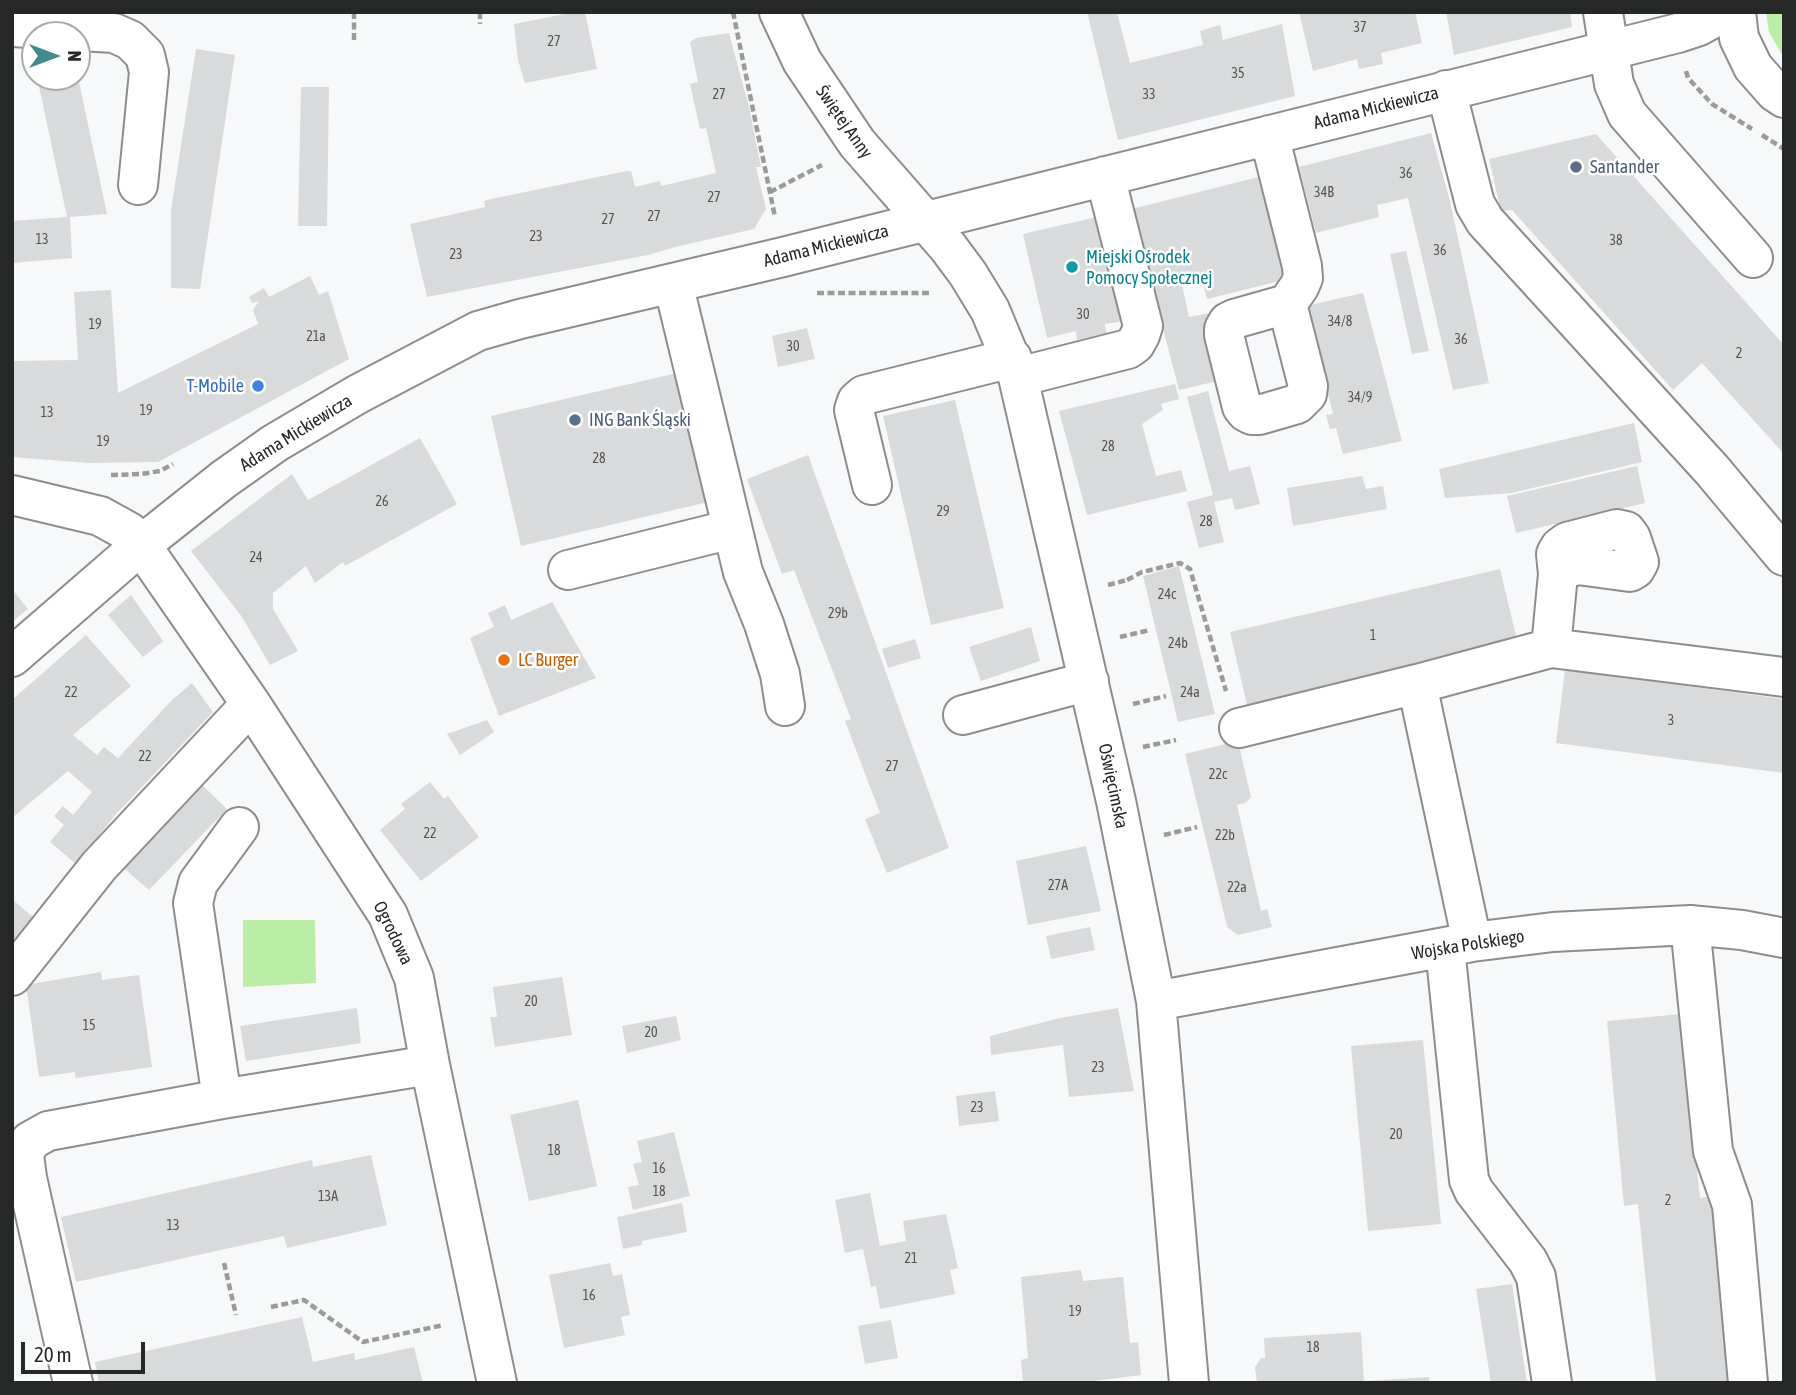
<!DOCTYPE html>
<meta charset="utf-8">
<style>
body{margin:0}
#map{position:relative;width:1796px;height:1395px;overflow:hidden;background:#f7f8f9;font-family:"Asap Condensed",sans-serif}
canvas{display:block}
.frame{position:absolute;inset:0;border:14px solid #262727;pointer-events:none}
.north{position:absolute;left:21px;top:21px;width:70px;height:70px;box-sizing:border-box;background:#fff;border:2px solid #a8a9a9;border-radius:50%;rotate:90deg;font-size:19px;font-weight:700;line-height:28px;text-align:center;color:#262727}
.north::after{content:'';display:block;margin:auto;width:24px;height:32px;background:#428a8c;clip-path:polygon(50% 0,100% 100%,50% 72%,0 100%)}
.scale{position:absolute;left:21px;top:1342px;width:124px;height:32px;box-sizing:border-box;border:4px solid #262727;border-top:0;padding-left:9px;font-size:21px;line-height:24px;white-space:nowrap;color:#262727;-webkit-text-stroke:5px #fff;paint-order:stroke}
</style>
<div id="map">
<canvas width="1796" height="1395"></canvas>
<div class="frame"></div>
<div class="north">N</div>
<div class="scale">20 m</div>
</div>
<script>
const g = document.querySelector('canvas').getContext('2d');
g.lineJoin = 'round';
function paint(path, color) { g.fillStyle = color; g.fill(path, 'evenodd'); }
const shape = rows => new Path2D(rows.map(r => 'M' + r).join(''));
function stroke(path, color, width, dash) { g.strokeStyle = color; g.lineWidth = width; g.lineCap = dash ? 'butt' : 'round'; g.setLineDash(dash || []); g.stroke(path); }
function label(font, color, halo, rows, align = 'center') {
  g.font = font + ' "Asap Condensed",sans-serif'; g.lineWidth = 5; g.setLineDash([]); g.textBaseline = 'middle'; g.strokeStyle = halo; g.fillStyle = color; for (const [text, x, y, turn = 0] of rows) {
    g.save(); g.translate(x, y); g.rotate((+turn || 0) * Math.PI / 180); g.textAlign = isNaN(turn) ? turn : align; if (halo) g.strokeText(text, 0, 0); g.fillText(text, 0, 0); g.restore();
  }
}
paint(shape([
 [1766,12,1784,12,1784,58,1769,32],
 [243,920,315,920,316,983,243,987]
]), '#bceda7');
paint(shape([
 [575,12,585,12,597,69,525,83,518,60,514,24],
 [1087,12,1117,12,1130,63,1203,45,1200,31,1220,25,1223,40,1282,24,1295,96,1118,140],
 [1299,12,1415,12,1422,43,1381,53,1383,64,1359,69,1357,59,1313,71],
 [1446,12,1570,12,1572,27,1454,55],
 [729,33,749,107,761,167,756,167,766,209,754,229,675,247,648,255,427,297,410,224,485,207,484,201,491,199,627,171,631,171,635,187,660,181,661,186,716,173,706,128,700,129,690,84,698,82,690,42,696,38],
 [196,49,235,55,200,289,171,288,171,210],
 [37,77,78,77,107,214,70,217,72,258,12,263,12,221,67,217],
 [301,87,329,87,327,226,298,226],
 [1431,133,1450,201,1489,383,1453,390,1408,198,1377,205,1379,217,1316,233,1299,167],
 [1596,134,1784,345,1784,454,1702,363,1673,390,1512,210,1501,211,1489,159],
 [1266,175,1291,278,1207,299,1201,276,1194,273,1180,276,1189,317,1210,313,1226,379,1179,390,1132,209],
 [1101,216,1125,321,1105,324,1106,333,1077,340,1076,331,1047,338,1023,234],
 [1406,251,1429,351,1412,354,1390,254],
 [310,276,319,295,328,291,349,359,158,462,88,463,12,457,12,361,78,360,74,292,111,290,118,393,258,324,253,310,259,301,252,303,249,297,264,288,269,297],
 [1363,293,1402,441,1343,454,1336,428,1330,429,1326,415,1333,414,1306,306],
 [807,328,815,359,778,367,772,336],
 [677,373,708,502,521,546,491,416],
 [1175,384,1179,399,1161,404,1163,410,1142,424,1156,476,1181,470,1187,491,1087,515,1059,411],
 [1208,391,1229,471,1250,466,1260,504,1235,510,1232,498,1214,502,1224,542,1199,548,1187,502,1213,495,1187,397],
 [955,400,1004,608,931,625,883,416],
 [1634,423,1642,462,1512,493,1445,498,1439,469],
 [420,438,457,504,345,566,343,562,315,583,306,566,273,593,273,609,298,651,270,665,242,617,191,551,292,474,308,500],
 [808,455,949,848,887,873,865,819,880,813,845,721,851,719,794,570,782,574,747,479],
 [1637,466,1645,503,1516,533,1507,496],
 [1362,476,1366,489,1383,486,1387,509,1293,526,1287,488],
 [1179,566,1215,714,1178,722,1143,576],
 [1500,569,1517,640,1247,705,1230,632],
 [12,589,28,609,12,622],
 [131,595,163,641,143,657,108,615],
 [552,602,596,678,499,716,470,638,494,627,488,613,505,605,511,620],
 [1031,627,1040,661,981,681,969,647],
 [86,635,131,686,73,735,97,755,104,747,118,758,172,700,192,683,213,712,117,813,76,864,50,842,64,825,54,816,63,806,73,815,92,792,68,771,12,818,12,700],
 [915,639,921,658,888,668,882,649],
 [1565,670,1784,699,1784,773,1556,743],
 [487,720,494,732,460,755,447,734],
 [1238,741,1251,797,1245,803,1237,805,1261,911,1267,909,1272,927,1238,935,1228,928,1226,922,1185,754],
 [198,781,227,809,149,890,119,864],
 [430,782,444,799,448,796,479,837,421,881,380,830,405,809,401,804],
 [1086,846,1101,911,1028,925,1016,861],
 [12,899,35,919,12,948],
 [1090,927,1095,950,1051,959,1046,936],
 [101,972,102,980,139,975,152,1067,76,1078,75,1072,39,1077,26,985],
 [562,977,572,1035,495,1047,490,1017,497,1017,493,987],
 [357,1008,361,1043,246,1061,240,1026],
 [1118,1008,1134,1091,1069,1097,1063,1045,991,1055,990,1036,1060,1018],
 [1681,1014,1700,1198,1712,1196,1730,1383,1656,1383,1638,1204,1624,1206,1607,1021],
 [676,1016,681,1040,627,1053,622,1026],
 [1423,1040,1441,1224,1368,1231,1351,1046],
 [995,1091,999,1121,959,1126,956,1096],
 [578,1100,597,1186,529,1201,510,1115],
 [674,1132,690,1196,633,1210,628,1187,639,1185,633,1164,642,1162,637,1141],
 [371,1155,387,1225,287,1248,284,1236,76,1282,61,1217,312,1160,313,1167],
 [870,1193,880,1246,906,1241,903,1221,946,1214,958,1268,950,1270,955,1294,880,1309,876,1286,871,1287,863,1249,845,1253,835,1200],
 [682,1203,687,1232,642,1241,642,1245,623,1249,617,1217],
 [610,1263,613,1276,622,1274,630,1315,621,1317,625,1335,564,1348,549,1275],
 [1081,1270,1083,1281,1123,1277,1130,1343,1138,1342,1141,1375,1094,1381,1095,1383,1023,1383,1021,1360,1028,1358,1021,1277],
 [1512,1284,1527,1383,1491,1383,1476,1289],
 [302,1317,313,1362,354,1353,355,1360,414,1347,423,1383,99,1383,95,1362],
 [891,1320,898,1358,865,1364,858,1326],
 [1361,1332,1364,1383,1257,1383,1255,1367,1261,1358,1265,1358,1264,1338],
 [1429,1377,1429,1383,1366,1383,1366,1381]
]), '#d9dadb');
const minor = shape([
 [779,12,802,61,857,143,948,247,968,274,990,310,1018,377,1116,801,1156,1001,1189,1383],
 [1603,12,1614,84,1627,114,1753,258],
 [12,27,114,33,130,40,145,55,149,72,138,185],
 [1446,90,1475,204,1485,221,1712,470,1784,556],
 [1269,135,1302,266,1303,278,1299,287,1287,304,1234,319,1228,322,1224,329,1224,335,1242,407,1246,412,1252,415,1259,415,1297,404,1307,394,1308,386,1287,304],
 [673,283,743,572,764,624,780,674,785,706],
 [1018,377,1128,349,1135,344,1140,335,1143,326,1105,176],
 [872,485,854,410,857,401,864,395,1012,358],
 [12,495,100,516,129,532,141,545,251,704,388,915,414,978,430,1065,497,1383],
 [568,570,732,529],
 [1551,648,1558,574,1567,568,1578,565,1630,572,1635,569,1639,562,1631,538,1626,531,1617,529,1567,542,1560,547,1556,554,1558,574],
 [12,657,141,545,224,479,275,443,358,394,478,331,520,319,783,257,1678,33,1699,26,1724,12],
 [963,715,1089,681],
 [1239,728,1417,684],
 [1690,925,1713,1151,1732,1205,1748,1383],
 [1472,942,1417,684,1551,648,1784,677],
 [1445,948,1469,1180,1474,1191,1528,1261,1536,1277,1552,1383],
 [12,976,99,866,251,704],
 [1156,1001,1472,942,1553,932,1690,925,1742,930,1784,938],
 [222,1099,193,903,198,883,239,827],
 [73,1383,27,1178,24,1154,30,1141,48,1131,222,1099,430,1065]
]);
const major = shape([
 [1736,12,1739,38,1753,67,1775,92,1784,98]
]);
stroke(minor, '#8c8d8e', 42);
stroke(major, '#8c8d8e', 42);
stroke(shape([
 [480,12,480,24],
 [733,12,775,217],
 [354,40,354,12],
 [1686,71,1688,78,1712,104,1752,129],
 [1762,135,1784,149],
 [770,192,822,165],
 [817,293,931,293],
 [111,475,141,474,160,471,173,464],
 [1127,580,1142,572,1180,563,1190,569,1226,691],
 [1108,585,1127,580],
 [1120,637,1150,630],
 [1133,704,1166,696],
 [1143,747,1176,740],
 [1164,835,1197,827],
 [224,1263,236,1315],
 [271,1307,304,1300,363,1342,444,1325]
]), '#9a9b9b', 4.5, [7, 3.5]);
stroke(minor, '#fff', 38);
stroke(major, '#fff', 38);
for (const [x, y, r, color] of [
 [1576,167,7,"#5c6f8a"],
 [1072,267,7,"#0f9aa8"],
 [258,386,7,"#3f7fe0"],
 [575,420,7,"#5c6f8a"],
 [504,660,7,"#e8710a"]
]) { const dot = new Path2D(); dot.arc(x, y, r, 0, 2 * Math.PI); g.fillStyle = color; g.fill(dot); stroke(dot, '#fff', 2.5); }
label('14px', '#535454', null, [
 ["37",1360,28],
 ["27",554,42],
 ["35",1238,74],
 ["27",719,95],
 ["33",1149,95],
 ["36",1406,174],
 ["34B",1324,193],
 ["27",714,198],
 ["27",654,217],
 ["27",608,220],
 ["23",536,237],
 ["13",42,240],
 ["38",1616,241],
 ["36",1440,251],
 ["23",456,255],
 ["30",1083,315],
 ["34/8",1340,322],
 ["19",95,325],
 ["21a",316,337],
 ["36",1461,340],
 ["30",793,347],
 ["2",1739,354],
 ["34/9",1360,398],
 ["19",146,411],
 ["13",47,413],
 ["19",103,442],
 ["28",1108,447],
 ["28",599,459],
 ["26",382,502],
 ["29",943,512],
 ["28",1206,522],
 ["24",256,558],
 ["24c",1167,595],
 ["29b",838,614],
 ["1",1373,636],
 ["24b",1178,644],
 ["22",71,693],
 ["24a",1190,693],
 ["3",1671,721],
 ["22",145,757],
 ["27",892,767],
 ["22c",1218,775],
 ["22",430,834],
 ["22b",1225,836],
 ["27A",1058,886],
 ["22a",1237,888],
 ["20",531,1002],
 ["15",89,1026],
 ["20",651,1033],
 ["23",1098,1068],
 ["23",977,1108],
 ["20",1396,1135],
 ["18",554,1151],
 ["16",659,1169],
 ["18",659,1192],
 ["13A",328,1197],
 ["2",1668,1201],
 ["13",173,1226],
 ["21",911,1259],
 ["16",589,1296],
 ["19",1075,1312],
 ["18",1313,1348]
]);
label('18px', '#262727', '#fff', [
 ["Adama Mickiewicza",1376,108,-14],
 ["Świętej Anny",844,122,55],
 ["Adama Mickiewicza",826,246,-14],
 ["Adama Mickiewicza",296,433,-32],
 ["Oświęcimska",1113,786,78],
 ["Ogrodowa",393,933,64],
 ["Wojska Polskiego",1468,945,-9]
]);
label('18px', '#4e5e75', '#fff', [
 ["Santander",1590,167],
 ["ING Bank Śląski",589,420]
], 'left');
label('18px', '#0d838f', '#fff', [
 ["Miejski Ośrodek",1086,257],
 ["Pomocy Społecznej",1086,278]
], 'left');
label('18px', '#366cbe', '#fff', [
 ["T-Mobile",244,386]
], 'right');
label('18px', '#c56008', '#fff', [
 ["LC Burger",518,660]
], 'left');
</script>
